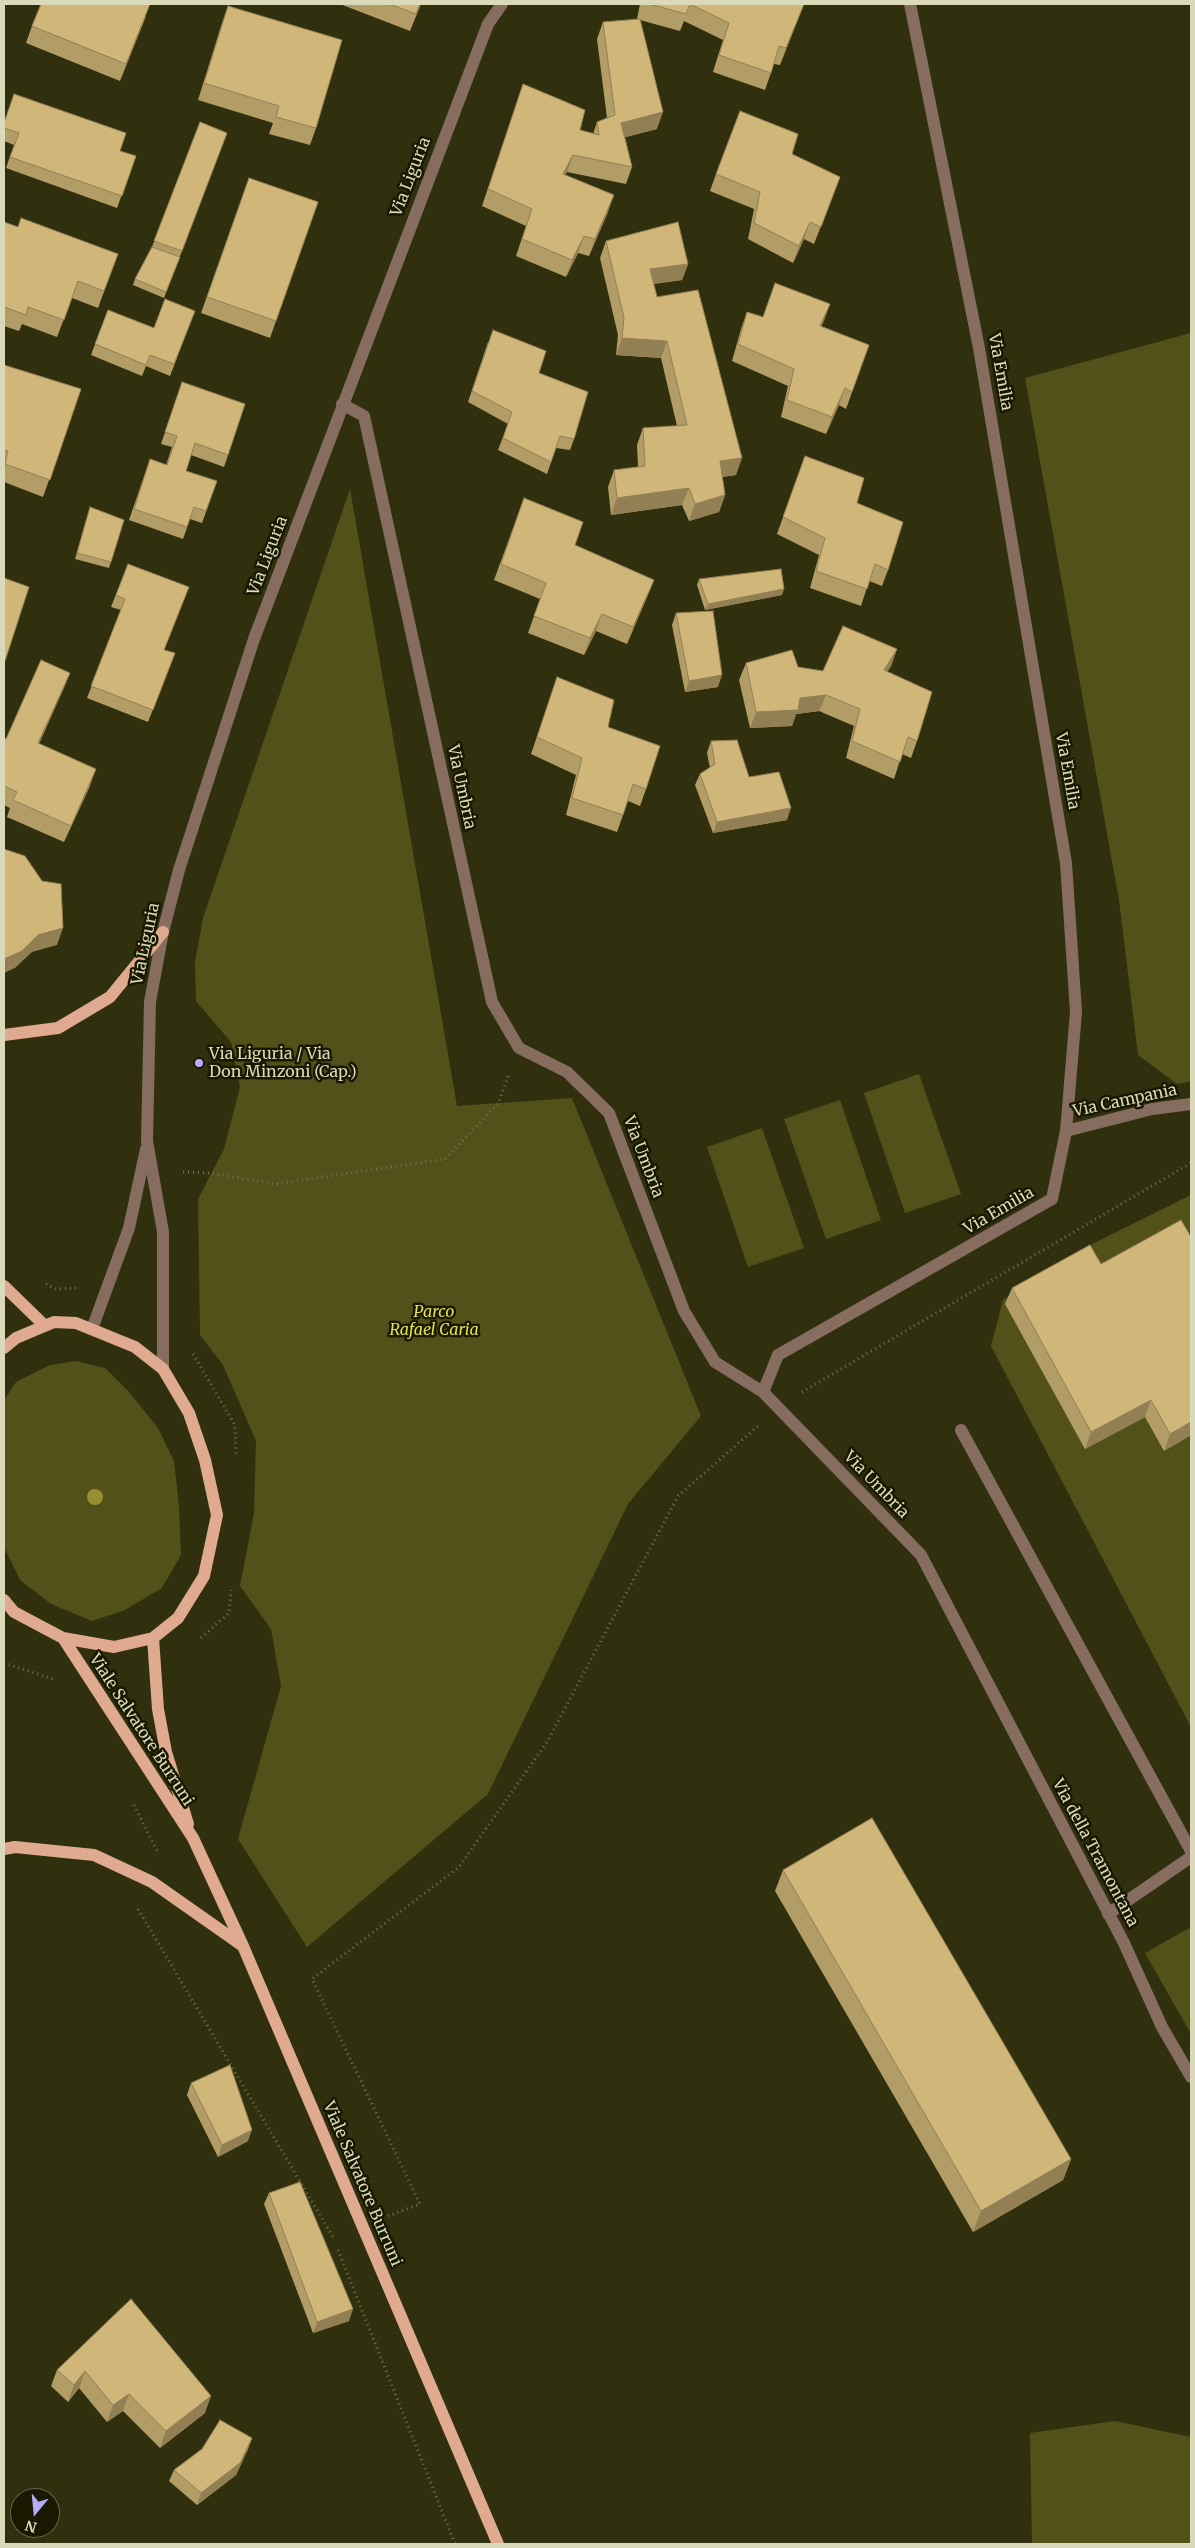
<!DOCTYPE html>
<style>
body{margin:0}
#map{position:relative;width:1195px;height:2548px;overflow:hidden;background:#31300e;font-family:Merriweather,serif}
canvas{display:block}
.frame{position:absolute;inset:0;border:5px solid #dadaba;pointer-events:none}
.north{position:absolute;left:10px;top:2488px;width:50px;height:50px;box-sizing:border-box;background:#191800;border:1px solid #66664a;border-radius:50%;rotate:197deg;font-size:14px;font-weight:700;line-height:20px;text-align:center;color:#dadaba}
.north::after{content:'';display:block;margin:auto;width:18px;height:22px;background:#b3adf9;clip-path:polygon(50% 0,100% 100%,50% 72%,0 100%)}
</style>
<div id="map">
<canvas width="1195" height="2548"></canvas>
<div class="frame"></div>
<div class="north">N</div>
</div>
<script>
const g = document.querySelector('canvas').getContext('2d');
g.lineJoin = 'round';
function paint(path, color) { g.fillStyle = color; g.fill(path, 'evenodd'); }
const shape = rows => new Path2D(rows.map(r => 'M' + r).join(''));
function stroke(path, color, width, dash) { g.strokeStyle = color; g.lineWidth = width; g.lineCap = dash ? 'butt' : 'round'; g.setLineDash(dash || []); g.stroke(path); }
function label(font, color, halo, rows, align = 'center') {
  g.font = font + ' Merriweather,serif'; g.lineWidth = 5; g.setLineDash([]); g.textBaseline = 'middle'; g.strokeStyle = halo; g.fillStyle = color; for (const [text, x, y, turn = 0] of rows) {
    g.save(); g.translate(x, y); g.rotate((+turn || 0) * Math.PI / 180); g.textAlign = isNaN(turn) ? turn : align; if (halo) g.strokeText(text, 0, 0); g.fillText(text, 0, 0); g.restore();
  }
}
paint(shape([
 [1191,333,1191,1081,1177,1084,1138,1055,1119,900,1025,378],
 [350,489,457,1106,572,1098,701,1416,628,1504,488,1794,307,1947,238,1839,281,1686,271,1629,240,1586,254,1513,256,1441,223,1365,200,1335,198,1199,224,1149,240,1087,231,1042,196,1001,195,962,203,918],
 [919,1074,961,1194,905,1213,864,1093],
 [840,1100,881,1220,826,1239,784,1119],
 [762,1128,804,1248,748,1267,707,1147],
 [1191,1195,1191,1727,991,1346,1003,1300,1076,1252],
 [76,1361,105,1368,129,1392,158,1428,174,1461,179,1506,181,1555,162,1588,125,1610,92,1621,51,1604,20,1580,4,1547,4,1400,16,1382,50,1365],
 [1191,1927,1191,2034,1145,1953],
 [1115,2421,1191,2437,1191,2544,1032,2544,1030,2433]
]), '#53511a');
stroke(shape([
 [183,1172,211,1173,275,1184,445,1159,498,1104,509,1074],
 [46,1284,56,1289,76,1288],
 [193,1354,235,1425,236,1456],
 [802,1392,1191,1163],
 [201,1638,229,1613,231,1590],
 [4,1663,56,1680],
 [134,1805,158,1853],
 [138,1909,333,2237],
 [388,2216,420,2204,312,1979,459,1867,547,1742,678,1496,758,1426],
 [338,2250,455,2544]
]), '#737251', 3, [1, 4]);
stroke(shape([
 [342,404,364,416,492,1002,519,1048,567,1072,609,1113,684,1311,715,1362,763,1392,921,1555,1124,1943,1162,2027,1191,2077],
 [1066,1131,1152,1109,1191,1104],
 [92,1329,129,1228,146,1149],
 [163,1369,163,1232,147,1141,150,1002,163,932,179,870,254,639,488,24,502,4],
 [763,1392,778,1355,1052,1199,1066,1131,1076,1012,1066,863,979,348,910,4],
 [961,1430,1191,1851],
 [1108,1914,1191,1857]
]), '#876d60', 12);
stroke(shape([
 [4,1035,58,1028,110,997,163,932],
 [4,1286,44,1325],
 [4,1348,16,1338,54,1322,76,1323,135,1347,163,1369,189,1413,205,1460,217,1515,204,1576,178,1618,153,1638,114,1647,63,1638,14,1612,4,1600],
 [63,1638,193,1838,243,1946,498,2544],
 [153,1638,158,1709,166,1752,188,1824],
 [4,1849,15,1847,94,1855,152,1882,243,1946]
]), '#dfaa8f', 12);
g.fillStyle = '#94912e';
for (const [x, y] of [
 [95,1497]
]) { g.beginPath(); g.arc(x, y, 8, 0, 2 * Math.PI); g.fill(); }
paint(shape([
 [340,4,421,4,410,31],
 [640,4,804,4,780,65,774,64,765,90,713,72,723,40,684,21,680,31,640,20,657,129,625,137,632,167,626,184,567,172,565,175,608,212,589,256,578,253,566,277,516,256,526,226,482,206,523,84,580,130,593,134,597,122,607,118,597,39,603,22,637,19],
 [228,6,316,128,310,145,269,134,273,123,198,100,222,23],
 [146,16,120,81,26,43,32,26],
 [200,122,227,133,164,298,133,285,135,279,152,247],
 [4,123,120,151,136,156,117,208,6,168,14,145,4,141],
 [792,154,840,177,814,244,804,239,793,263,748,239,754,209,710,191,716,174],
 [249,178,318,202,270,338,201,313],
 [4,222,18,227,118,254,98,308,72,298,57,337,22,324,19,331,4,326],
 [606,241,688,264,682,280,654,284,657,297,736,475,722,477,725,495,719,512,689,521,682,505,611,515,608,487,614,470,638,467,637,445,643,428,677,426,661,358,616,355,618,335,600,258],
 [830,304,821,326,869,345,846,409,839,405,826,434,781,417,788,386,732,361,741,329,747,312,763,317],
 [108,310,154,328,195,311,170,376,146,366,142,376,91,355],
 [488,342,539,373,574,439,570,450,556,448,547,474,498,450,508,424,468,402],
 [4,365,81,389,43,497,4,482],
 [182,382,245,404,224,467,191,455,186,471,217,481,202,523,190,519,183,539,129,520,150,459,166,465,172,447,161,444],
 [805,456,857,503,888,570,882,586,869,581,861,606,810,588,819,555,777,534],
 [524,498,575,545,654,580,647,597,627,644,596,631,584,655,528,633,540,599,494,580],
 [90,507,124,520,109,568,75,559],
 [128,564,165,650,175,653,148,722,87,698,121,610,111,607],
 [699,579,782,595,705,610,697,585],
 [676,613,718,687,685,692,672,625],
 [897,649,891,666,887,672,917,741,911,758,902,754,894,779,846,758,854,726,819,711,796,714,792,726,750,728,739,680,746,663,798,667,823,671],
 [70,673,63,690,39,743,90,786,64,842,7,817,10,808,4,805,4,738,6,739],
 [557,677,608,727,646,789,640,806,628,801,617,832,566,815,576,775,531,754],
 [711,741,749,777,787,820,713,833,695,785,700,774,710,768,707,753],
 [1090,1245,1191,1435,1164,1451,1145,1417,1085,1449,1005,1304,1012,1288],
 [783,1870,1071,2159,1063,2180,973,2232,775,1891],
 [191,2083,248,2141,218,2157,187,2095],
 [269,2193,349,2321,313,2333,264,2204],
 [131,2299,205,2413,160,2448,123,2411,107,2422,79,2388,68,2402,51,2386,57,2370],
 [252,2438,248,2449,236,2475,197,2505,169,2481,174,2470]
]), '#b39d67');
paint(shape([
 [151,4,146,16,120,81,126,64],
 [804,4,798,19,780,65,786,48],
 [663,112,657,129,615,140,621,123],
 [573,155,567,172,557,191,563,174],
 [614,195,608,212,589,256,595,239],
 [810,222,804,239,793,263,799,246],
 [584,236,578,253,566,277,572,260],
 [688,264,682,280,643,285,650,269],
 [830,304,824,321,814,343,820,326],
 [622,338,667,341,661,358,616,355],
 [845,388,839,405,826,434,832,417],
 [742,458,736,475,714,478,720,461],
 [689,488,682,505,611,515,617,498],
 [725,495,719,512,689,521,695,504],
 [654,580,647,597,627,644,633,627],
 [784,589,782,595,705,610,708,604],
 [602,614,596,631,584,655,590,638],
 [897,649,891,666,878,687,884,670],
 [70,673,63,690,32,760,38,743],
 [722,675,718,687,685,692,689,681],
 [826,695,819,711,796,714,792,726,750,728,756,712,800,698],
 [96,769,90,786,64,842,71,826],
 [791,808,787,820,713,833,717,822],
 [63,928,57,945,32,952,15,968,4,973,4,959,38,935],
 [1151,1400,1145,1417,1085,1449,1091,1432],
 [1191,1422,1191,1435,1164,1451,1170,1434],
 [252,2130,248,2141,218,2157,222,2145],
 [1071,2159,1063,2180,973,2232,981,2211],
 [353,2309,349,2321,313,2333,317,2322],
 [85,2371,79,2388,68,2402,74,2385],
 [129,2394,123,2411,107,2422,113,2405],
 [211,2396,205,2413,160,2448,166,2431],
 [252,2438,248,2449,236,2475,197,2505,201,2493]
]), '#927f54');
const building = shape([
 [41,4,150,4,126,64,32,26,41,4],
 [389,4,420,4,416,14,389,4],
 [650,4,804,4,786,48,779,46,771,73,719,55,729,23,690,4,686,14,650,4],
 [228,6,342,40,316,128,276,117,279,106,204,83,228,6],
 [640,19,663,112,621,123,632,167,573,155,563,174,614,195,595,239,584,236,572,260,522,239,532,209,488,189,523,84,585,110,580,130,599,135,597,122,615,115,603,22,640,19],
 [14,94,126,133,120,151,136,156,122,196,10,157,19,133,4,128,4,123,14,94],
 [740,111,798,134,792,154,840,177,821,227,810,222,799,246,754,223,760,192,716,174,740,111],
 [200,122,227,133,182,251,154,241,200,122],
 [249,178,318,202,276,321,207,297,249,178],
 [21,218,118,254,104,291,78,281,64,320,28,307,26,315,4,307,4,222,18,227,21,218],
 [678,222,688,264,650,269,657,297,698,290,742,458,720,461,725,495,695,504,689,488,617,498,614,470,645,466,643,428,687,425,667,341,622,338,624,318,606,241,678,222],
 [152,247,180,257,166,292,135,279,152,247],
 [775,283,830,304,820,326,869,345,852,392,845,388,832,417,787,400,794,369,738,344,747,312,763,317,775,283],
 [165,299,195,311,174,364,150,355,146,365,95,344,108,310,154,328,165,299],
 [493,330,546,351,539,373,588,392,574,439,560,436,551,462,503,438,512,412,472,391,493,330],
 [4,365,81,389,50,480,5,464,8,451,4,450,4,365],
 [182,382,245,404,228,455,195,443,186,471,217,481,206,511,194,507,187,527,134,509,150,459,167,465,177,436,165,432,182,382],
 [805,456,864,478,857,503,903,522,888,570,875,564,867,589,816,571,825,538,783,517,805,456],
 [524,498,583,522,575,545,654,580,633,627,602,614,590,638,534,616,546,583,501,564,524,498],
 [90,507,124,520,111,562,77,553,90,507],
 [128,564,189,587,164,650,175,653,153,710,91,686,125,599,116,595,128,564],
 [781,569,784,589,708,604,699,579,781,569],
 [4,578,29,587,5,661,4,661,4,578],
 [713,611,722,675,689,681,676,613,713,611],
 [843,626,897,649,884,670,932,692,917,741,908,737,900,762,852,741,860,709,826,695,800,698,798,710,756,712,746,663,792,650,798,667,823,671,843,626],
 [41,660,70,673,38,743,96,769,71,826,13,800,17,792,4,786,4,738,6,739,41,660],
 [557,677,614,700,608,727,660,746,646,789,633,784,623,815,572,798,582,758,537,737,557,677],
 [737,740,749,777,779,772,791,808,717,822,700,774,715,764,711,741,737,740],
 [4,849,25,856,42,881,61,884,63,928,38,935,22,951,4,959,4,849],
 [1181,1220,1191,1237,1191,1422,1170,1434,1151,1400,1091,1432,1012,1288,1090,1245,1101,1264,1181,1220],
 [872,1818,1071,2159,981,2211,783,1870,872,1818],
 [230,2065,252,2130,222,2145,191,2083,230,2065],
 [300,2182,353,2309,317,2322,269,2193,300,2182],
 [131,2299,211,2396,166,2431,129,2394,113,2405,85,2371,74,2385,57,2370,131,2299],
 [220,2420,252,2438,240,2463,201,2493,174,2470,202,2449,220,2420]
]);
paint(building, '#d0b678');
stroke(building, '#927f54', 1);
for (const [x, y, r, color] of [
 [199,1063,5,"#b3adf9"]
]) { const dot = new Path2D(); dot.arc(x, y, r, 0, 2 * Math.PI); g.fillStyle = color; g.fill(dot); stroke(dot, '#191800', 2); }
label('16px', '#dadaba', '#191800', [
 ["Via Liguria",411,177,-69],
 ["Via Emilia",1000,372,80],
 ["Via Liguria",268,556,-69],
 ["Via Emilia",1067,771,80],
 ["Via Umbria",461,787,78],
 ["Via Liguria",146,944,-78],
 ["Via Campania",1125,1101,-12],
 ["Via Umbria",643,1157,69],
 ["Via Emilia",999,1211,-30],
 ["Via Umbria",876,1485,46],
 ["Viale Salvatore Burruni",141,1730,57],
 ["Via della Tramontana",1095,1853,62],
 ["Viale Salvatore Burruni",362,2184,67]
]);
label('16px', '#dadaba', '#191800', [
 ["Via Liguria / Via",209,1054],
 ["Don Minzoni (Cap.)",209,1072]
], 'left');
label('italic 16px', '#e5e048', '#191800', [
 ["Parco",434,1312],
 ["Rafael Caria",434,1330]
]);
</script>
